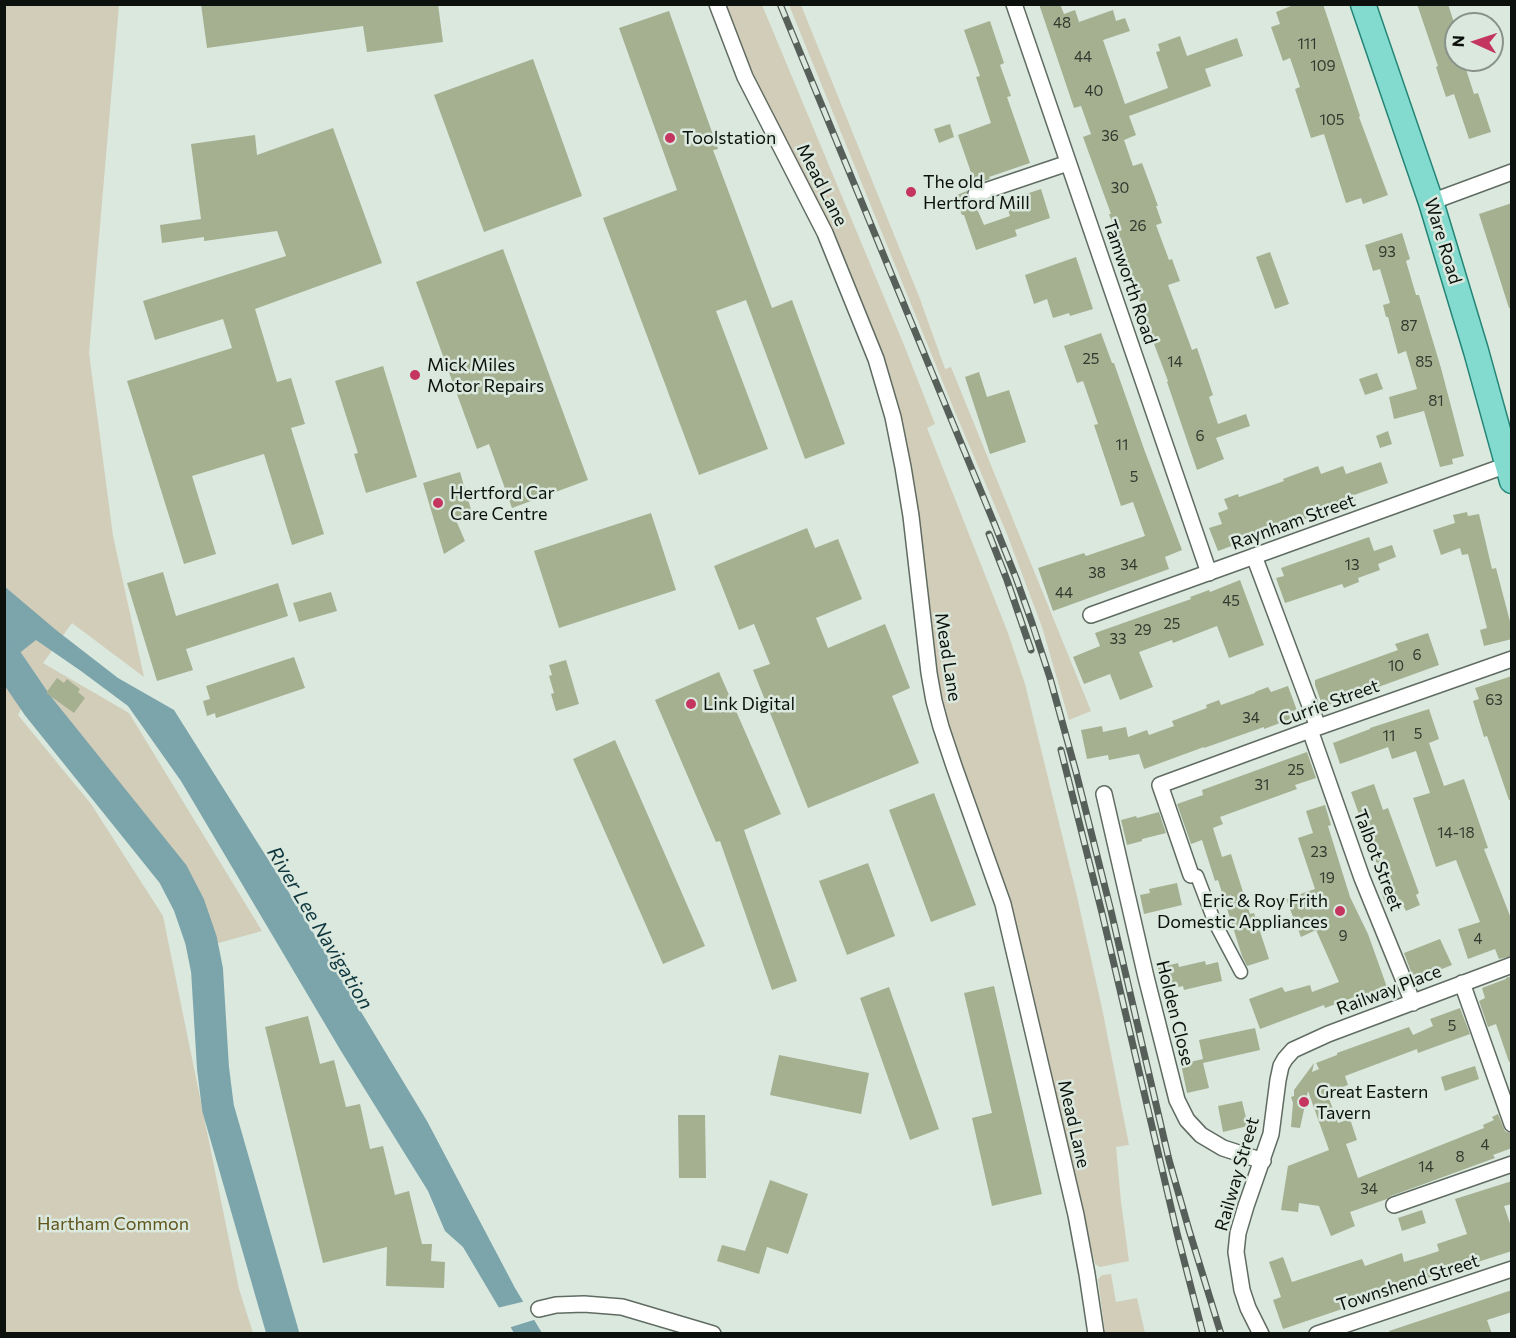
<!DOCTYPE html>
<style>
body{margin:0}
#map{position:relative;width:1516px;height:1338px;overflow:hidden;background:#dae8de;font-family:Commissioner,sans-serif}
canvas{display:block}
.frame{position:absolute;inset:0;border:6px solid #0c110d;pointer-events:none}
.north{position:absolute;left:1444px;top:12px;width:60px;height:60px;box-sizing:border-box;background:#dae8de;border:2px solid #88928a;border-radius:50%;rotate:273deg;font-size:16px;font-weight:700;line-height:24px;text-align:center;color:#0c110d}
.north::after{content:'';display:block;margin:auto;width:21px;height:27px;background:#c4365f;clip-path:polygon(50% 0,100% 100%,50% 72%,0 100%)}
</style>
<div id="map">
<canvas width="1516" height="1338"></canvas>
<div class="frame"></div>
<div class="north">N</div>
</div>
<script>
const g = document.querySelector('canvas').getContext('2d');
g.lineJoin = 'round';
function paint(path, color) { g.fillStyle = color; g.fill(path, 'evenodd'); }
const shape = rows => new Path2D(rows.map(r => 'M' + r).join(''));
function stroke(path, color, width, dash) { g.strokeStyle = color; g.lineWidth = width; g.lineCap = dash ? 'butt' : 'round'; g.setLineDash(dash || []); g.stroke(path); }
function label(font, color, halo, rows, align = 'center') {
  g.font = font + ' Commissioner,sans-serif'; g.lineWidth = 5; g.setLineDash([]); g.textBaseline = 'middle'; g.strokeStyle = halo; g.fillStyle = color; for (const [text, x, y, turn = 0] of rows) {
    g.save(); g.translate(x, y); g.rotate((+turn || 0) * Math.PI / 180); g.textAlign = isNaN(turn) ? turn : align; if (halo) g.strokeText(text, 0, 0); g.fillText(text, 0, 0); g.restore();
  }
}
paint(shape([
 [5,5,119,5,89,353,113,536,144,677,72,623,43,663,129,713,262,931,211,945,203,911,178,865,132,805,51,709,33,685,18,715,91,804,163,916,239,1289,253,1333,5,1334],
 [724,5,762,5,904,345,935,424,927,428,1008,633,1025,684,1076,892,1102,1008,1129,1145,1116,1147,1121,1202,1129,1261,1100,1267,1095,1264,1008,897,957,756,946,718,937,672,914,492,903,431,889,378,874,334,834,236,752,72],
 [789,5,801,5,920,299,945,369,951,367,1091,711,1069,720,1042,627,1007,534,955,412],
 [1111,1274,1116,1302,1137,1298,1145,1333,1105,1333,1098,1279,1102,1275]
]), '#d2cdb9');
paint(shape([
 [4,586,56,630,118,678,174,710,288,891,427,1121,515,1288,542,1333,514,1333,463,1247,445,1231,428,1191,341,1051,181,781,128,706,81,671,36,640,8,662,5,660]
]), '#7ba4ab');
paint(shape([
 [526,1301,537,1319,508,1328,497,1308]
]), '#dae8de');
stroke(shape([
 [8,662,38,706,173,874,189,905,201,940,207,970,213,1068,218,1108,283,1334]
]), '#7ba4ab', 32);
paint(shape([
 [201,4,438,4,443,42,367,52,363,26,207,48],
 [1039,4,1060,4,1064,14,1075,10,1079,22,1113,10,1116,21,1125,18,1130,31,1103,40,1125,104,1168,88,1156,52,1160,51,1158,44,1180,36,1187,56,1237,38,1243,56,1205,69,1211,86,1129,116,1136,135,1124,140,1133,166,1142,163,1158,206,1156,206,1162,223,1156,225,1169,260,1172,259,1180,281,1168,285,1192,350,1197,348,1213,395,1209,397,1218,424,1246,414,1250,426,1216,438,1224,459,1197,470,1167,382,1168,381,1142,312,1143,311,1129,270,1130,270,1109,214,1111,214,1083,137,1091,134,1081,106,1074,108],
 [1296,4,1323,4,1360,116,1359,117,1388,195,1363,204,1361,198,1346,203,1324,134,1311,138,1295,89,1300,87,1290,58,1283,61,1271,27,1280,24,1276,12],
 [1417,4,1448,4,1456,29,1456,60,1463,60,1474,94,1478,93,1491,132,1469,139,1454,94,1446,97,1436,67,1438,66],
 [669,11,718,149,713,150,772,308,792,300,845,444,805,459,746,300,716,311,768,449,699,475,603,218,677,190,619,28],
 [990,21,1004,63,1000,65,1011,96,1007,97,1030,163,989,177,990,179,975,184,958,135,991,123,976,77,980,76,964,30],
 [533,59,582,196,484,232,434,95],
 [950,124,954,137,939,143,934,129],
 [333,128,382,263,255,309,277,382,291,378,305,424,291,428,324,534,292,545,264,454,192,476,216,554,184,564,127,381,232,348,223,319,155,340,143,301,286,256,277,231,204,241,204,237,162,243,160,225,201,219,191,144,255,135,257,155],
 [1041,189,1050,218,1015,230,1017,236,976,250,964,215,962,215,954,196,967,191,967,198,970,202,975,204,984,225,1010,216,1005,201],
 [1512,203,1512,308,1509,308,1479,214],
 [1402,233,1410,259,1406,261,1416,295,1419,295,1441,368,1464,456,1452,459,1453,464,1440,467,1424,411,1394,419,1389,397,1417,389,1406,351,1398,354,1388,317,1386,317,1383,305,1390,303,1380,269,1373,271,1365,245],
 [503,249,588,480,512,508,489,444,477,449,416,282],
 [1270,252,1289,304,1275,309,1256,257],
 [1076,257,1093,309,1070,316,1069,313,1053,318,1047,299,1034,304,1025,275],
 [1101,333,1112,363,1114,363,1144,449,1182,550,1165,557,1169,569,1053,611,1038,568,1084,553,1086,556,1145,536,1133,502,1121,506,1094,425,1098,424,1083,381,1077,383,1064,346],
 [383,366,417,477,366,493,354,454,358,453,335,381],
 [979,372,987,397,1009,390,1026,442,990,454,965,377],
 [1377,373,1383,389,1365,395,1359,379],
 [1388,431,1392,444,1380,448,1376,436],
 [1381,462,1388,483,1354,495,1356,500,1218,551,1209,528,1222,524,1218,513,1228,509,1224,499,1238,494,1239,497,1284,481,1283,479,1318,466,1321,474,1343,466,1346,474],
 [460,472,472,513,455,518,465,541,444,554,423,483],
 [1467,512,1468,516,1479,514,1492,569,1496,568,1512,629,1512,639,1484,646,1480,630,1487,628,1468,554,1462,555,1460,548,1441,555,1433,530,1455,523,1453,515],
 [651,513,676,590,559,628,534,551],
 [807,528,815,548,838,539,862,599,816,618,828,648,885,624,910,688,892,696,919,763,808,808,753,670,770,664,754,624,739,630,714,566],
 [1369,537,1374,551,1392,545,1396,557,1378,564,1380,570,1358,578,1359,582,1344,588,1342,584,1285,603,1276,578,1284,576,1281,568],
 [163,572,176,616,278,583,288,616,186,649,193,670,157,681,127,583],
 [1240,580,1264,645,1229,658,1217,626,1173,643,1172,640,1139,652,1153,687,1120,700,1110,674,1084,684,1073,657,1100,646,1095,633,1191,599,1190,597,1209,590,1210,592],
 [331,592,337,611,299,622,293,603],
 [1428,633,1439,665,1323,707,1315,685,1315,680,1398,650,1395,644],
 [294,657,305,688,216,718,215,713,207,716,203,701,210,699,206,686],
 [566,660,579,704,556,711,551,694,554,693,549,676,552,675,549,665],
 [719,672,781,814,744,830,797,981,772,990,720,841,716,842,655,700],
 [1512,676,1512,800,1509,800,1487,736,1484,737,1473,701,1479,699,1475,688],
 [57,678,64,683,67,679,80,689,78,692,85,698,74,713,46,693],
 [1288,686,1299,716,1264,729,1264,727,1204,748,1204,747,1144,769,1139,754,1109,760,1108,755,1087,759,1081,730,1102,726,1103,732,1126,727,1128,737,1147,730,1149,735,1174,726,1172,721,1207,708,1206,705,1219,700,1221,705,1255,693,1255,692,1268,687,1271,692],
 [1429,709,1439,739,1429,743,1444,786,1464,779,1488,848,1484,849,1512,921,1512,956,1499,959,1495,949,1468,959,1458,929,1480,922,1456,860,1436,867,1413,798,1430,793,1416,751,1392,759,1388,747,1340,764,1333,743,1370,729,1370,728],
 [615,740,705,946,663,964,573,759],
 [1307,752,1316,778,1295,785,1297,789,1220,817,1223,824,1213,828,1222,857,1231,854,1250,914,1254,913,1269,959,1247,966,1242,956,1218,880,1215,881,1202,840,1191,844,1177,804,1203,795,1202,790],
 [1374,784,1383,810,1388,808,1419,893,1416,895,1420,905,1406,911,1400,899,1386,905,1381,892,1386,890,1351,792],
 [934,793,976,905,931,922,889,810],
 [1325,805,1331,825,1328,826,1350,897,1368,934,1388,990,1367,998,1365,993,1325,1008,1324,1005,1260,1029,1249,999,1282,987,1285,992,1310,985,1312,992,1339,982,1316,930,1301,937,1286,899,1315,889,1298,838,1313,833,1306,811],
 [1159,812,1166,833,1142,839,1142,841,1127,845,1121,820,1136,816,1137,818],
 [868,863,895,936,847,955,819,881],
 [1177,883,1182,905,1144,914,1140,895,1150,893,1149,889],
 [1440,939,1452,965,1414,980,1404,953],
 [1205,961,1206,965,1218,962,1222,981,1184,990,1183,986,1174,988,1173,983,1162,986,1158,968,1178,963,1179,967],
 [1512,976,1512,1061,1509,1062,1496,1024,1488,1027,1479,1001,1485,998,1482,988,1506,979,1506,978],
 [994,986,1042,1194,992,1206,972,1118,992,1113,964,993],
 [889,987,939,1129,910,1140,860,998],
 [1460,1008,1470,1034,1418,1053,1417,1049,1345,1076,1348,1085,1327,1093,1338,1123,1350,1119,1357,1140,1346,1144,1358,1178,1484,1128,1483,1125,1494,1120,1492,1117,1498,1114,1505,1131,1512,1134,1512,1148,1493,1155,1495,1158,1391,1196,1387,1199,1350,1212,1355,1226,1331,1236,1319,1206,1299,1203,1298,1212,1281,1210,1288,1166,1329,1150,1308,1091,1300,1128,1291,1127,1293,1103,1291,1097,1294,1096,1294,1090,1314,1063,1312,1072,1319,1069,1316,1063,1337,1055,1337,1053,1409,1027,1413,1035,1433,1026,1430,1019],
 [308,1016,320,1064,334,1060,346,1107,360,1104,370,1149,383,1146,395,1195,409,1191,422,1244,432,1244,431,1261,445,1262,444,1288,386,1286,387,1247,323,1263,265,1027],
 [1255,1028,1260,1050,1203,1063,1209,1088,1187,1093,1181,1064,1203,1059,1199,1040],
 [779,1055,869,1073,861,1114,770,1095],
 [1475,1066,1479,1079,1445,1091,1441,1077],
 [1242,1101,1248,1126,1223,1132,1218,1106],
 [678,1115,705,1115,706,1178,679,1178],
 [770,1180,808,1194,788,1254,767,1247,759,1274,717,1261,722,1245,745,1251],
 [1512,1181,1512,1204,1504,1206,1512,1229,1512,1251,1415,1282,1416,1284,1283,1329,1273,1300,1281,1297,1269,1262,1283,1257,1292,1282,1362,1259,1365,1266,1402,1253,1404,1262,1424,1256,1439,1251,1437,1244,1467,1234,1455,1199],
 [1422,1210,1426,1223,1402,1231,1398,1218],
 [1512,1290,1512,1312,1487,1320,1492,1334,1390,1334,1389,1331]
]), '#a5b091');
const pedestrian = shape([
 [1191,875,1197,876,1215,923,1241,972]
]);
const minor = shape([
 [717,4,745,77,825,233,876,359,893,417,903,467,911,516,929,673,934,701,941,727,954,766,1003,904,1076,1215,1087,1274,1096,1334],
 [1014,4,1209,573],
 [976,194,1068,163],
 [1431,202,1512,172],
 [1254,556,1318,727],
 [1091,615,1507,465],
 [1310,730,1362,878,1413,1003],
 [1104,794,1146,977,1177,1100,1187,1120,1201,1135,1223,1148,1263,1161],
 [1191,875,1160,785,1310,730,1512,659],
 [1462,983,1512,1124],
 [1394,1205,1512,1164],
 [539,1309,556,1305,584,1304,622,1307,713,1334],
 [1261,1334,1248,1308,1242,1290,1236,1252,1238,1233,1246,1206,1271,1134,1278,1080,1281,1066,1285,1059,1293,1050,1328,1034,1512,965],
 [1317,1334,1512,1269]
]);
const primary = shape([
 [1363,4,1431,202,1476,351,1512,481]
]);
stroke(pedestrian, '#606c62', 15);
stroke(minor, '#606c62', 18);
stroke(primary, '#248576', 27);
stroke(pedestrian, '#fff', 12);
stroke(minor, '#fff', 15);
stroke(primary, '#83dbcf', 24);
const rail = shape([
 [780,4,994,523,1016,578,1032,623,1050,678,1076,772,1111,911,1169,1160,1189,1230,1221,1334],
 [989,534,1007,580,1031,650],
 [1061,750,1102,913,1177,1233,1203,1334]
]);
stroke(rail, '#565f59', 7);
stroke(rail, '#dae8de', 4.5, [14]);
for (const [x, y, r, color] of [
 [670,138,6,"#c4365f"],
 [911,192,6,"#c4365f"],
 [415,375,6,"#c4365f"],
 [438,503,6,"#c4365f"],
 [691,704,6,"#c4365f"],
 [1340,911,6,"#c4365f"],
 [1304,1102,6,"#c4365f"]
]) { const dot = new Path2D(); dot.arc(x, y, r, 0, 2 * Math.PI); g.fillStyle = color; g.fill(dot); stroke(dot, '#dae8de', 2); }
label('15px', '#32392e', null, [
 ["48",1062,23],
 ["111",1307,44],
 ["44",1083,57],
 ["109",1323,66],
 ["40",1094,91],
 ["105",1332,120],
 ["36",1110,136],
 ["30",1120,188],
 ["26",1138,226],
 ["93",1387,252],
 ["87",1409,326],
 ["25",1091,359],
 ["14",1175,362],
 ["85",1424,362],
 ["81",1436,401],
 ["6",1200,436],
 ["11",1122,445],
 ["5",1134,477],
 ["34",1129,565],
 ["13",1352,565],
 ["38",1097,573],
 ["44",1064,593],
 ["45",1231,601],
 ["25",1172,624],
 ["29",1143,630],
 ["33",1118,639],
 ["6",1417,655],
 ["10",1396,666],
 ["63",1494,700],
 ["34",1251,718],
 ["5",1418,734],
 ["11",1389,736],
 ["25",1296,770],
 ["31",1262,785],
 ["14-18",1456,833],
 ["23",1319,852],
 ["19",1327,878],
 ["9",1343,936],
 ["4",1478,939],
 ["5",1452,1026],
 ["4",1485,1145],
 ["8",1460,1157],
 ["14",1426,1167],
 ["34",1369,1189]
]);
label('18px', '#0c110d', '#dae8de', [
 ["Toolstation",682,138],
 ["The old",923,182],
 ["Hertford Mill",923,203],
 ["Mick Miles",427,365],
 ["Motor Repairs",427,386],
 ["Hertford Car",450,493],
 ["Care Centre",450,514],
 ["Link Digital",703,704],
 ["Eric & Roy Frith",1328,901,"right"],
 ["Domestic Appliances",1328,922,"right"],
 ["Great Eastern",1316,1092],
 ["Tavern",1316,1113]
], 'left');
label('18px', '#0c110d', '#dae8de', [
 ["Mead Lane",822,185,63],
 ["Ware Road",1443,241,73],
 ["Tamworth Road",1130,282,71],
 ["Raynham Street",1293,522,-20],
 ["Mead Lane",948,657,81],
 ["Currie Street",1329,703,-20],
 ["Talbot Street",1378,860,69],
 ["Railway Place",1389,990,-21],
 ["Holden Close",1175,1013,76],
 ["Mead Lane",1074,1124,77],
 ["Railway Street",1237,1174,-74],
 ["Townshend Street",1408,1283,-18]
]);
label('18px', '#62541d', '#dae8de', [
 ["Hartham Common",113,1224]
]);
label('italic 20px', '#0f373e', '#dae8de', [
 ["River Lee Navigation",320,928,59]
]);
</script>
